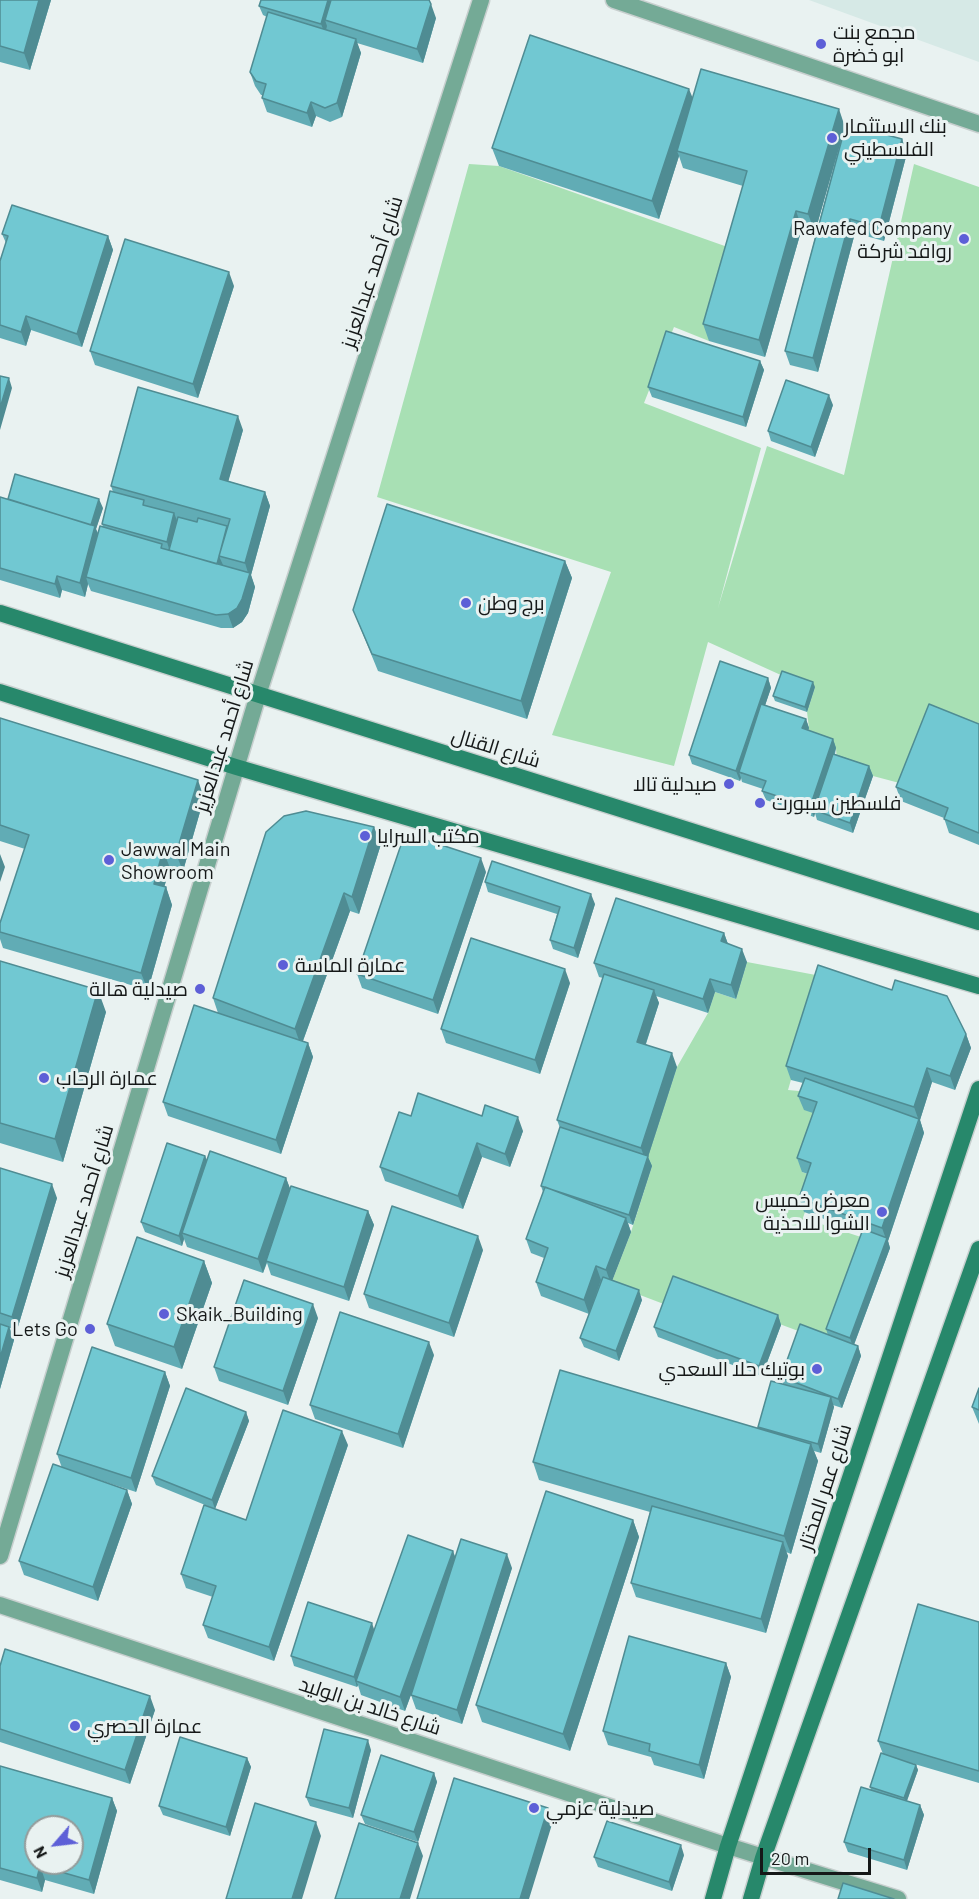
<!DOCTYPE html>
<meta charset="utf-8">
<style>
body{margin:0}
#map{position:relative;width:979px;height:1899px;overflow:hidden;background:#e9f2f1;font-family:Barlow,sans-serif}
canvas{display:block}
.north{position:absolute;left:24px;top:1815px;width:60px;height:60px;box-sizing:border-box;background:#e9f2f1;border:2px solid #949b9a;border-radius:50%;rotate:242deg;font-size:16px;font-weight:700;line-height:24px;text-align:center;color:#151818}
.north::after{content:'';display:block;margin:auto;width:21px;height:27px;background:#5d5fd7;clip-path:polygon(50% 0,100% 100%,50% 72%,0 100%)}
.scale{position:absolute;left:760px;top:1848px;width:111px;height:27px;box-sizing:border-box;border:3px solid #151818;border-top:0;padding-left:8px;font-size:18px;line-height:21px;white-space:nowrap;color:#151818;-webkit-text-stroke:4px #e9f2f1;paint-order:stroke}
</style>
<div id="map">
<canvas width="979" height="1899"></canvas>
<div class="north">N</div>
<div class="scale">20 m</div>
</div>
<script>
const g = document.querySelector('canvas').getContext('2d');
g.lineJoin = 'round';
function paint(path, color) { g.fillStyle = color; g.fill(path, 'evenodd'); }
const shape = rows => new Path2D(rows.map(r => 'M' + r).join(''));
function stroke(path, color, width, dash) { g.strokeStyle = color; g.lineWidth = width; g.lineCap = dash ? 'butt' : 'round'; g.setLineDash(dash || []); g.stroke(path); }
function label(font, color, halo, rows, align = 'center') {
  g.font = font + ' Barlow,Cairo,sans-serif'; g.lineWidth = 6; g.setLineDash([]); g.textBaseline = 'middle'; g.strokeStyle = halo; g.fillStyle = color; for (const [text, x, y, turn = 0] of rows) {
    g.save(); g.translate(x, y); g.rotate((+turn || 0) * Math.PI / 180); g.textAlign = isNaN(turn) ? turn : align; if (halo) g.strokeText(text, 0, 0); g.fillText(text, 0, 0); g.restore();
  }
}
paint(shape([
 [809,0,979,0,979,62]
]), '#d6e9e6');
paint(shape([
 [469,164,499,166,736,250,709,341,674,327,644,403,761,448,718,608,767,446,844,475,914,164,979,187,979,740,907,785,873,776,837,763,836,748,806,738,809,728,807,712,815,687,783,676,708,642,674,766,552,735,611,572,377,497],
 [747,962,821,976,788,1090,810,1092,822,1116,802,1172,816,1177,803,1218,867,1239,828,1342,677,1286,669,1306,611,1284,631,1232,652,1166,646,1162,677,1067,708,1013,715,992,736,999]
]), '#a8e0b4');
const minor = shape([
 [0,1556,258,695,481,0],
 [0,1605,728,1846,898,1899]
]);
const tertiary = shape([
 [614,0,979,124]
]);
const secondary = shape([
 [0,613,979,922],
 [0,692,236,767,979,986],
 [713,1899,728,1846,979,1089],
 [751,1899,763,1858,979,1249]
]);
stroke(minor, '#c7cfce', 19);
stroke(tertiary, '#c7cfce', 19);
stroke(secondary, '#c7cfce', 19);
stroke(minor, '#74aa96', 16);
stroke(tertiary, '#74aa96', 16);
stroke(secondary, '#27886b', 16);
paint(shape([
 [0,0,51,0,30,70,0,62],
 [259,6,436,18,423,63,357,43,361,53,342,117,330,122,316,116,312,127,267,112,262,98,263,95,261,95,255,86,250,72,267,17,263,15],
 [693,98,845,126,902,139,907,153,884,241,855,233,818,372,790,365,785,351,841,140,815,232,802,228,765,357,709,341,703,324,743,186,683,168,679,156,659,219,499,166,492,148],
 [2,234,108,236,113,250,82,347,31,330,26,346,0,338,0,261,6,243],
 [234,286,198,398,95,365,90,351],
 [760,361,764,370,746,427,652,397,648,387],
 [833,405,815,457,771,441,768,431],
 [243,430,228,481,265,492,270,506,251,575,255,587,248,613,242,622,233,628,221,628,91,591,88,584,85,597,62,590,60,598,0,580,0,497,8,499,103,508,96,529,98,533,103,527,102,524,113,492,111,486],
 [565,561,572,578,527,719,378,671,353,610],
 [768,678,771,688,765,705,806,719,809,728,808,730,833,739,836,748,835,754,869,766,873,776,853,833,817,820,815,813,814,817,766,800,762,791,763,789,742,782,741,778,740,781,692,764,689,755],
 [815,687,807,712,775,701,773,696],
 [0,718,204,798,183,871,170,868,164,887,166,887,172,905,148,990,3,948,0,939,0,923,25,849,0,841],
 [979,724,979,845,949,833,944,818,901,801,896,787],
 [381,844,359,914,350,911,303,1041,308,1043,313,1057,281,1154,168,1116,163,1102,218,1013,213,998],
 [486,872,438,1014,362,988,357,974],
 [485,882,595,904,578,958,553,949,550,940,557,914,488,892],
 [724,933,728,944,747,962,736,999,715,992,708,1013,656,996,659,1003,646,1044,677,1067,648,1157,652,1166,633,1225,628,1223,631,1232,612,1280,642,1300,619,1361,584,1347,580,1338,589,1314,541,1296,536,1282,544,1258,531,1253,526,1239,543,1192,541,1186,560,1128,557,1120,603,978,599,977,594,963],
 [0,961,106,1012,63,1162,0,1143],
 [570,983,540,1074,446,1043,441,1029],
 [966,1034,971,1048,955,1090,932,1082,920,1120,924,1133,888,1241,890,1248,854,1345,858,1346,861,1356,842,1408,833,1405,834,1407,821,1453,814,1451,818,1461,791,1554,786,1552,788,1556,766,1633,636,1597,631,1583,650,1512,539,1480,533,1462,758,1428,758,1427,783,1384,781,1377,828,1335,826,1329,862,1232,804,1212,799,1198,808,1174,802,1172,797,1158,813,1113,804,1110,798,1096,803,1083,791,1080,786,1066],
 [411,1116,523,1131,510,1167,482,1157,463,1209,385,1181,380,1167],
 [205,1156,207,1160,286,1178,290,1189,368,1211,374,1225,349,1301,271,1275,267,1263,263,1273,187,1247,184,1239,182,1246,145,1232,141,1222],
 [0,1168,57,1198,17,1330,10,1328,14,1340,0,1389],
 [483,1250,454,1337,369,1308,364,1294],
 [204,1261,212,1283,182,1369,115,1346,107,1324],
 [778,1315,781,1325,762,1376,658,1337,654,1327],
 [318,1318,288,1405,219,1381,214,1367],
 [434,1355,403,1448,315,1419,310,1405],
 [165,1372,170,1386,136,1492,84,1475,127,1490,132,1504,98,1601,24,1575,19,1561,62,1468,57,1454],
 [979,1388,979,1424,972,1407],
 [246,1412,249,1421,215,1509,156,1485,152,1476],
 [348,1445,274,1661,208,1638,203,1625,213,1597,186,1588,181,1574,246,1520],
 [633,1520,639,1537,570,1751,482,1722,476,1705],
 [453,1551,455,1557,512,1568,462,1724,416,1709,411,1695,405,1711,361,1695,358,1685,357,1687,294,1666,291,1656,374,1630],
 [979,1622,979,1783,911,1763,916,1765,918,1770,907,1801,920,1805,924,1815,907,1870,848,1852,844,1842,871,1790,870,1787,883,1754,878,1741],
 [726,1663,731,1677,704,1779,654,1765,651,1757,608,1745,603,1731],
 [0,1666,155,1710,130,1784,0,1742],
 [371,1750,353,1818,310,1806,306,1797],
 [247,1758,251,1767,230,1836,163,1815,159,1806],
 [0,1766,112,1798,117,1811,94,1894,45,1880,42,1892,0,1880],
 [434,1773,437,1782,418,1842,365,1824,361,1815],
 [684,1855,672,1891,598,1867,594,1857]
]), '#61acb5');
paint(shape([
 [39,0,51,0,30,70,24,53],
 [328,0,334,0,325,20,327,26,325,34,321,24],
 [431,4,436,18,423,63,417,49],
 [356,39,361,53,342,117,337,103],
 [689,89,696,106,677,151,679,156,659,219,652,201],
 [311,102,316,116,312,127,307,113],
 [839,109,845,127,815,232,808,214],
 [902,139,907,153,884,241,879,227],
 [796,211,802,228,765,357,759,340],
 [850,219,855,233,818,372,813,358],
 [108,236,113,250,82,347,77,334],
 [229,272,234,286,198,398,193,384],
 [26,316,31,330,26,346,21,332],
 [760,361,764,370,746,427,743,417],
 [9,378,12,388,0,430,0,408],
 [829,395,833,405,815,457,811,447],
 [238,416,243,430,225,493,220,479],
 [265,492,270,506,251,575,255,587,248,613,242,622,233,628,228,614,249,576,245,563],
 [99,499,103,508,96,529,100,540,86,577,88,584,85,597,80,583,91,526],
 [174,513,178,523,170,552,167,542],
 [227,526,219,556,223,565,217,565],
 [565,561,572,578,527,719,521,701],
 [57,576,62,590,60,598,55,584],
 [768,678,771,688,742,774,739,772,741,778,740,781,736,771],
 [813,682,815,687,807,712,805,707],
 [806,719,809,728,806,738,802,728],
 [833,739,836,748,816,811,814,810,815,813,814,817,810,807],
 [869,766,873,776,853,833,850,823],
 [198,780,204,798,183,871,176,854],
 [374,827,381,844,359,914,352,897],
 [163,850,170,868,160,901,154,884],
 [0,854,5,867,0,882],
 [481,858,486,872,438,1014,433,1000],
 [166,887,172,905,148,990,141,973],
 [344,893,350,911,301,1046,295,1029],
 [591,894,595,904,578,958,574,948],
 [724,933,729,947,721,941],
 [742,949,747,962,736,999,731,985],
 [565,969,570,983,540,1074,535,1060],
 [710,979,715,992,708,1013,703,999],
 [98,990,106,1012,63,1162,55,1139],
 [654,990,659,1003,642,1055,637,1042],
 [966,1034,971,1048,955,1090,950,1076],
 [308,1043,313,1057,281,1154,276,1140],
 [672,1053,677,1067,648,1157,652,1166,633,1225,629,1215,646,1162,641,1148],
 [927,1068,932,1082,920,1120,924,1133,888,1241,890,1248,853,1347,850,1338,886,1239,882,1228,919,1121,914,1107],
 [518,1117,523,1131,510,1167,505,1154],
 [477,1143,482,1157,463,1209,458,1196],
 [205,1156,209,1166,182,1233,184,1239,182,1246,179,1236],
 [286,1178,291,1191,263,1273,258,1259],
 [52,1184,57,1198,17,1330,12,1317],
 [368,1211,374,1225,349,1301,344,1287],
 [626,1218,631,1232,611,1284,606,1270],
 [478,1236,483,1250,454,1337,449,1323],
 [204,1261,212,1283,182,1369,174,1347],
 [596,1266,601,1280,589,1314,584,1300],
 [639,1290,642,1300,619,1361,616,1351],
 [313,1304,318,1318,288,1405,283,1391],
 [778,1315,781,1325,762,1376,759,1366],
 [9,1327,14,1340,0,1389,0,1358],
 [429,1342,434,1355,403,1448,398,1434],
 [858,1346,861,1356,842,1408,838,1399],
 [165,1372,170,1386,136,1492,131,1478],
 [831,1397,834,1407,821,1453,818,1444],
 [246,1412,249,1421,215,1509,212,1500],
 [342,1431,348,1445,274,1661,269,1647],
 [811,1444,818,1461,791,1554,784,1536],
 [127,1490,132,1504,98,1601,93,1587],
 [633,1520,639,1537,570,1751,563,1734],
 [783,1542,788,1556,766,1633,761,1619],
 [453,1551,458,1565,405,1711,400,1697],
 [507,1554,512,1568,462,1724,457,1710],
 [372,1623,375,1632,356,1681,358,1685,357,1687,354,1677],
 [726,1663,731,1677,704,1779,699,1765],
 [150,1696,155,1710,130,1784,125,1770],
 [368,1740,371,1750,353,1818,349,1808],
 [247,1758,251,1767,230,1836,226,1827],
 [916,1765,918,1770,906,1803,904,1798],
 [434,1773,437,1782,418,1842,414,1832],
 [112,1798,117,1811,94,1894,89,1880],
 [920,1805,924,1815,907,1870,904,1860],
 [548,1808,553,1821,529,1899,520,1899],
 [316,1822,321,1836,302,1899,292,1899],
 [418,1843,423,1856,410,1899,400,1899],
 [681,1845,684,1855,672,1891,669,1882],
 [40,1866,45,1880,42,1892,37,1878]
]), '#4f8c93');
const building = shape([
 [0,0,39,0,24,53,0,46,0,0],
 [261,0,328,0,321,24,259,6,261,0],
 [331,0,429,0,431,4,417,49,325,20,331,0],
 [268,12,356,39,337,103,325,108,311,102,307,113,262,98,266,84,256,81,250,72,268,12],
 [530,35,689,89,652,201,492,148,530,35],
 [701,69,839,109,808,214,796,211,759,340,703,324,747,171,677,151,701,69],
 [846,124,902,139,879,227,850,219,813,358,785,351,846,124],
 [12,205,108,236,77,334,26,316,21,332,0,325,0,261,8,236,2,234,12,205],
 [125,239,229,272,193,384,90,351,125,239],
 [666,331,760,361,743,417,648,387,666,331],
 [0,376,9,378,0,408,0,376],
 [786,380,829,395,811,447,768,431,786,380],
 [138,387,238,416,220,479,265,492,245,563,219,556,230,519,111,486,138,387],
 [15,474,99,499,91,525,8,499,15,474],
 [110,491,144,500,143,505,174,513,167,542,102,524,110,491],
 [0,497,95,526,80,583,57,576,55,584,0,568,0,497],
 [387,504,565,561,521,701,372,654,353,610,387,504],
 [178,517,197,522,198,518,227,526,217,564,169,550,178,517],
 [100,526,162,544,161,548,250,573,242,599,237,608,228,614,216,615,86,577,100,526],
 [720,661,768,678,736,771,689,755,720,661],
 [782,671,813,682,805,707,773,696,782,671],
 [761,704,806,719,802,728,833,739,810,807,762,791,766,781,739,772,761,704],
 [929,704,979,724,979,833,944,819,948,808,896,787,929,704],
 [0,718,198,780,176,854,163,850,154,884,166,887,141,973,0,932,0,923,29,835,0,825,0,718],
 [833,754,869,766,850,823,814,810,833,754],
 [306,811,374,827,352,897,344,893,295,1029,213,998,266,832,284,816,306,811],
 [405,833,481,858,433,1000,357,974,405,833],
 [492,861,591,894,574,948,550,940,560,907,485,882,492,861],
 [616,898,724,933,721,941,742,949,731,985,710,979,703,999,594,963,616,898],
 [471,938,565,969,535,1060,441,1029,471,938],
 [0,961,98,990,55,1139,0,1123,0,961],
 [818,965,892,990,895,980,947,996,966,1034,950,1076,927,1068,914,1107,786,1066,818,965],
 [604,974,654,990,637,1042,672,1053,641,1148,557,1120,604,974],
 [194,1005,308,1043,276,1140,163,1102,194,1005],
 [805,1078,919,1119,882,1228,799,1198,811,1163,797,1158,817,1102,798,1096,805,1078],
 [418,1093,482,1116,485,1105,518,1117,505,1154,477,1143,458,1196,380,1167,399,1112,411,1116,418,1093],
 [560,1127,648,1156,629,1215,541,1186,560,1127],
 [167,1143,205,1156,179,1236,141,1222,167,1143],
 [210,1151,286,1178,258,1259,182,1233,210,1151],
 [0,1168,52,1184,12,1317,0,1313,0,1168],
 [291,1186,368,1211,344,1287,266,1261,291,1186],
 [545,1187,626,1218,606,1270,596,1266,584,1300,536,1282,548,1248,526,1239,545,1187],
 [392,1206,478,1236,449,1323,364,1294,392,1206],
 [863,1229,887,1238,850,1338,826,1329,863,1229],
 [137,1237,204,1261,174,1347,107,1324,137,1237],
 [673,1276,778,1315,759,1366,654,1327,673,1276],
 [603,1277,639,1290,616,1351,580,1338,603,1277],
 [244,1280,313,1304,283,1391,214,1367,244,1280],
 [340,1312,429,1342,398,1434,310,1405,340,1312],
 [0,1324,9,1327,0,1358,0,1324],
 [800,1324,858,1346,838,1399,781,1377,800,1324],
 [92,1347,165,1372,131,1478,57,1454,92,1347],
 [560,1370,811,1444,784,1536,533,1462,560,1370],
 [771,1381,831,1397,818,1444,758,1427,771,1381],
 [186,1388,246,1412,212,1500,152,1476,186,1388],
 [979,1388,979,1410,972,1407,979,1388],
 [283,1410,342,1431,269,1647,203,1625,216,1586,181,1574,204,1505,246,1520,283,1410],
 [53,1464,127,1490,93,1587,19,1561,53,1464],
 [546,1491,633,1520,563,1734,476,1705,546,1491],
 [652,1506,783,1542,761,1619,631,1583,652,1506],
 [408,1535,453,1551,400,1697,356,1681,408,1535],
 [461,1539,507,1554,457,1710,411,1695,461,1539],
 [308,1602,372,1623,354,1677,291,1656,308,1602],
 [918,1604,979,1622,979,1771,878,1741,918,1604],
 [629,1636,726,1663,699,1765,649,1751,650,1744,603,1731,629,1636],
 [5,1649,150,1696,125,1770,0,1729,0,1666,5,1649],
 [324,1729,368,1740,349,1808,306,1797,324,1729],
 [180,1737,247,1758,226,1827,159,1806,180,1737],
 [881,1753,916,1765,904,1798,870,1787,881,1753],
 [381,1755,434,1773,414,1832,361,1815,381,1755],
 [0,1766,112,1798,89,1880,40,1866,37,1878,0,1868,0,1766],
 [36,1827,72,1827,72,1863,36,1863,36,1827],
 [454,1778,548,1808,520,1899,417,1899,454,1778],
 [861,1787,920,1805,904,1860,844,1842,861,1787],
 [255,1803,316,1822,292,1899,226,1899,255,1803],
 [607,1821,681,1845,669,1882,594,1857,607,1821],
 [359,1823,418,1843,400,1899,335,1899,359,1823],
 [843,1883,894,1899,838,1899,843,1883]
]);
paint(building, '#71c8d2');
stroke(building, '#4f8c93', 1.5);
for (const [x, y, r, color] of [
 [821,44,6,"#5d5fd7"],
 [832,138,6,"#5d5fd7"],
 [964,239,6,"#5d5fd7"],
 [466,603,6,"#5d5fd7"],
 [729,784,6,"#5d5fd7"],
 [760,803,6,"#5d5fd7"],
 [365,836,6,"#5d5fd7"],
 [109,860,6,"#5d5fd7"],
 [283,965,6,"#5d5fd7"],
 [200,989,6,"#5d5fd7"],
 [44,1078,6,"#5d5fd7"],
 [882,1212,6,"#5d5fd7"],
 [164,1314,6,"#5d5fd7"],
 [90,1329,6,"#5d5fd7"],
 [817,1369,6,"#5d5fd7"],
 [75,1726,6,"#5d5fd7"],
 [534,1808,6,"#5d5fd7"]
]) { const dot = new Path2D(); dot.arc(x, y, r, 0, 2 * Math.PI); g.fillStyle = color; g.fill(dot); stroke(dot, '#e9f2f1', 2); }
label('20px', '#151818', '#e9f2f1', [
 ["مجمع بنت",833,32],
 ["ابو خضرة",833,55],
 ["بنك الاستثمار",844,126],
 ["الفلسطيني",844,149],
 ["Rawafed Company",952,228,"right"],
 ["روافد شركة",952,251,"right"],
 ["برج وطن",478,603],
 ["صيدلية تالا",717,784,"right"],
 ["فلسطين سبورت",772,803],
 ["مكتب السرايا",377,836],
 ["Jawwal Main",121,849],
 ["Showroom",121,872],
 ["عمارة الماسة",295,965],
 ["صيدلية هالة",188,989,"right"],
 ["عمارة الرحاب",56,1078],
 ["معرض خميس",870,1200,"right"],
 ["الشوا للاحذية",870,1223,"right"],
 ["Skaik_Building",176,1314],
 ["Lets Go",78,1329,"right"],
 ["بوتيك حلا السعدي",805,1369,"right"],
 ["عمارة الحصري",87,1726],
 ["صيدلية عزمي",546,1808]
], 'left');
label('20px', '#151818', '#e9f2f1', [
 ["شارع أحمد عبدالعزيز",372,272,-72],
 ["شارع أحمد عبدالعزيز",224,736,-73],
 ["شارع القنال",496,748,17],
 ["شارع أحمد عبدالعزيز",84,1201,-73],
 ["شارع عمر المختار",825,1487,-72],
 ["شارع خالد بن الوليد",370,1706,18]
]);
</script>
